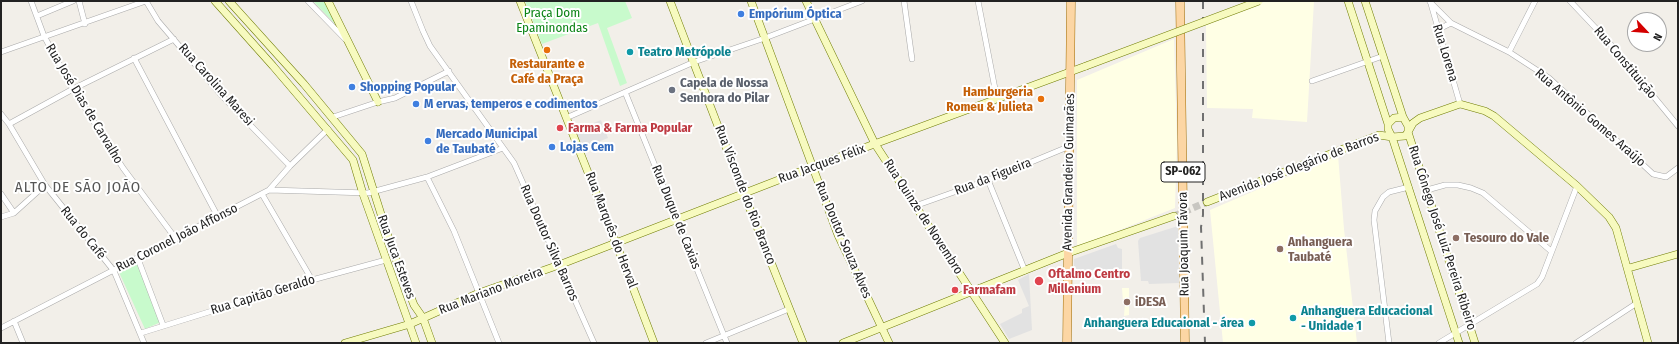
<!DOCTYPE html>
<meta charset="utf-8">
<style>
body{margin:0}
#map{position:relative;width:1679px;height:344px;overflow:hidden;background:#f2efe9;font-family:"Fira Sans Condensed",sans-serif}
canvas{display:block}
.frame{position:absolute;inset:0;border:2px solid #222;pointer-events:none}
.north{position:absolute;left:1627px;top:12px;width:40px;height:40px;box-sizing:border-box;background:#fff;border:1px solid #a7a7a7;border-radius:50%;rotate:116deg;font-size:11px;font-weight:700;line-height:16px;text-align:center;color:#222}
.north::after{content:'';display:block;margin:auto;width:14px;height:18px;background:#d40000;clip-path:polygon(50% 0,100% 100%,50% 72%,0 100%)}
</style>
<div id="map">
<canvas width="1679" height="344"></canvas>
<div class="frame"></div>
<div class="north">N</div>
</div>
<script>
const g = document.querySelector('canvas').getContext('2d');
g.lineJoin = 'round';
function paint(path, color) { g.fillStyle = color; g.fill(path, 'evenodd'); }
const shape = rows => new Path2D(rows.map(r => 'M' + r).join(''));
function stroke(path, color, width, dash) { g.strokeStyle = color; g.lineWidth = width; g.lineCap = dash ? 'butt' : 'round'; g.setLineDash(dash || []); g.stroke(path); }
function label(font, color, halo, rows, align = 'center') {
  g.font = font + ' "Fira Sans Condensed",sans-serif'; g.lineWidth = 4; g.setLineDash([]); g.textBaseline = 'middle'; g.strokeStyle = halo; g.fillStyle = color; for (const [text, x, y, turn = 0] of rows) {
    g.save(); g.translate(x, y); g.rotate((+turn || 0) * Math.PI / 180); g.textAlign = isNaN(turn) ? turn : align; if (halo) g.strokeText(text, 0, 0); g.fillText(text, 0, 0); g.restore();
  }
}
paint(shape([
 [1266,1,1314,1,1307,122,1252,118,1253,109,1207,108,1206,25],
 [1174,39,1177,142,1175,208,1077,247,1077,80],
 [1338,155,1344,229,1357,343,1223,343,1210,210],
 [1122,288,1129,288,1129,315,1124,316,1125,302,1123,302]
]), '#ffffe5');
paint(shape([
 [313,1,324,1,336,25],
 [525,1,625,1,632,18,607,28,627,83,620,86,598,23,542,44],
 [136,260,161,322,145,329,118,270]
]), '#c8facc');
paint(shape([
 [601,120,608,138,581,149,574,131],
 [1178,226,1179,283,1149,284,1148,281,1141,281,1138,241,1140,238],
 [1116,244,1118,248,1122,249,1122,271,1087,270,1074,273,1074,259],
 [1029,274,1032,330,1009,339,1000,324,1022,313,1022,309,1029,306,1018,280]
]), '#e2e2e2');
stroke(shape([
 [1174,216,1207,202]
]), '#c8c6c1', 7, [7, 3.5]);
const street = shape([
 [31,1,44,36,73,89,123,168,176,239],
 [79,1,85,24],
 [146,1,158,21,223,97,290,166],
 [308,1,345,39],
 [411,1,423,31,430,46,514,163,594,343],
 [904,1,912,59],
 [978,1,997,99],
 [1570,1,1607,40,1678,126],
 [1430,2,1451,23,1509,52,1549,78,1653,174,1666,177,1678,168],
 [1431,4,1460,104],
 [37,16,73,1],
 [1437,30,1451,23],
 [1,52,146,1],
 [1509,52,1535,1],
 [134,58,218,217],
 [1312,81,1383,56],
 [625,92,727,343],
 [1,114,9,124,45,185,114,271,144,343],
 [333,117,378,102,395,98,449,71],
 [566,118,694,62,765,38,862,1],
 [9,124,73,89,174,39],
 [427,177,454,231,499,343],
 [988,180,1025,271],
 [269,190,290,166,328,129],
 [1427,190,1445,185,1458,185,1471,188,1483,193,1551,251],
 [1,194,14,213],
 [262,194,312,280],
 [915,206,988,180,1070,146],
 [1,217,14,213,45,185],
 [138,259,163,325],
 [14,321,23,343],
 [1,328,269,190,368,193,427,177,503,148],
 [141,333,312,280,386,260],
 [706,343,789,309],
 [1389,343,1374,220,1375,211,1383,197,1389,192,1409,187],
 [1439,343,1537,284,1542,277,1577,186],
 [1576,343,1637,303]
]);
const secondary = shape([
 [215,1,273,66,353,160,363,194,416,343],
 [229,1,304,84,362,154,392,249,414,305,423,318,432,343],
 [328,1,378,102],
 [520,1,616,243,654,343],
 [670,1,744,194,803,343],
 [751,1,838,235,889,343],
 [806,1,875,144,1005,343],
 [1348,1,1388,124],
 [1365,1,1403,117,1408,126,1408,132,1405,136,1392,137,1388,129,1388,124,1394,118,1403,117],
 [1207,202,1379,135,1392,137,1459,343],
 [1629,268,1678,254],
 [345,343,410,324,479,293,559,265,812,167,1086,66],
 [843,343,1068,253,1174,216],
 [1475,343,1408,132,1413,123,1420,118,1460,104,1485,111,1494,116,1577,186,1609,217,1616,228,1648,343]
]);
const primary = shape([
 [1180,1,1185,343],
 [1067,343,1071,1]
]);
stroke(street, '#a9a9a9', 6);
stroke(secondary, '#707d05', 8);
stroke(primary, '#a06b00', 9);
stroke(street, '#fff', 5);
stroke(secondary, '#f7fabf', 7);
stroke(primary, '#fcd6a4', 8);
stroke(shape([
 [1203,1,1203,215,1201,227,1205,343]
]), '#707070', 2, [8, 8]);
const secondaryBridge = shape([
 [1086,66,1259,1]
]);
stroke(secondaryBridge, '#707d05', 8, []);
stroke(secondaryBridge, '#f7fabf', 7);
for (const [x, y, r, color] of [
 [741,14,4,"#3f7fe0"],
 [547,50,4,"#e8710a"],
 [630,52,4,"#0f9aa8"],
 [352,87,4,"#3f7fe0"],
 [672,90,4,"#6b7280"],
 [1041,99,4,"#e8710a"],
 [416,104,4,"#3f7fe0"],
 [560,128,4,"#e0444e"],
 [428,141,4,"#3f7fe0"],
 [552,147,4,"#3f7fe0"],
 [1456,238,4,"#8d6e63"],
 [1280,249,4,"#8d6e63"],
 [1039,281,5,"#e0444e"],
 [955,290,4,"#e0444e"],
 [1127,302,4,"#8d6e63"],
 [1293,318,4,"#0f9aa8"],
 [1252,323,4,"#0f9aa8"]
]) { const dot = new Path2D(); dot.arc(x, y, r, 0, 2 * Math.PI); g.fillStyle = color; g.fill(dot); stroke(dot, '#fff', 1.5); }
for (const [x, y, w] of [
 [1183,172,44]
]) { const box = new Path2D(); box.roundRect(x - w / 2, y - 10, w, 20, 3); g.fillStyle = '#fff'; g.fill(box); stroke(box, '#222', 1); }
label('bold 12px', '#222', null, [
 ["SP-062",1183,172]
]);
label('13px', '#0c8416', '#fff', [
 ["Praça Dom",552,13],
 ["Epaminondas",552,28]
]);
label('bold 13px', '#366cbe', '#fff', [
 ["Empórium Óptica",749,14],
 ["Shopping Popular",360,87],
 ["M ervas, temperos e codimentos",424,104],
 ["Mercado Municipal",436,134],
 ["de Taubaté",436,149],
 ["Lojas Cem",560,147]
], 'left');
label('bold 13px', '#0d838f', '#fff', [
 ["Teatro Metrópole",638,52],
 ["Anhanguera Educacional",1301,311],
 ["- Unidade 1",1301,326],
 ["Anhanguera Educaional - área",1244,323,"right"]
], 'left');
label('13px', '#222', '#fff', [
 ["Rua Lorena",1445,53,73],
 ["Rua Constituição",1625,63,50],
 ["Rua Carolina Maresi",216,85,48],
 ["Rua José Dias de Carvalho",84,104,59],
 ["Rua Antônio Gomes Araújo",1590,118,41],
 ["Rua Jacques Félix",822,164,-20],
 ["Avenida José Olegário de Barros",1299,167,-21],
 ["Avenida Grandeiro Guimarães",1069,172,-89],
 ["Rua da Figueira",993,177,-21],
 ["Rua Visconde do Rio Branco",745,195,69],
 ["Rua Duque de Caxias",676,217,68],
 ["Rua Quinze de Novembro",923,217,57],
 ["Rua Marquês do Herval",611,230,69],
 ["Rua do Café",83,233,51],
 ["Rua Coronel João Affonso",177,238,-27],
 ["Rua Cônego José Luiz Pereira Ribeiro",1442,238,72],
 ["Rua Doutor Souza Alves",843,240,67],
 ["Rua Doutor Silva Barros",549,243,66],
 ["Rua Joaquim Távora",1184,244,-91],
 ["Rua Juca Esteves",396,257,70],
 ["Rua Mariano Moreira",491,291,-21],
 ["Rua Capitão Geraldo",263,295,-17]
]);
label('bold 13px', '#c56008', '#fff', [
 ["Restaurante e",547,64],
 ["Café da Praça",547,79],
 ["Hamburgeria",1033,92,"right"],
 ["Romeu & Julieta",1033,107,"right"]
]);
label('bold 13px', '#5b616d', '#fff', [
 ["Capela de Nossa",680,83],
 ["Senhora do Pilar",680,98]
], 'left');
label('bold 13px', '#be3a42', '#fff', [
 ["Farma & Farma Popular",568,128],
 ["Oftalmo Centro",1048,274],
 ["Millenium",1048,289],
 ["Farmafam",963,290]
], 'left');
label('bold 13px', '#785e54', '#fff', [
 ["Tesouro do Vale",1464,238],
 ["Anhanguera",1288,242],
 ["Taubaté",1288,257],
 ["iDESA",1135,302]
], 'left');
g.letterSpacing = '1px';
label('15px', '#555', '#fff', [
 ["ALTO DE SÃO JOÃO",78,188]
]);
g.letterSpacing = '0px';
</script>
